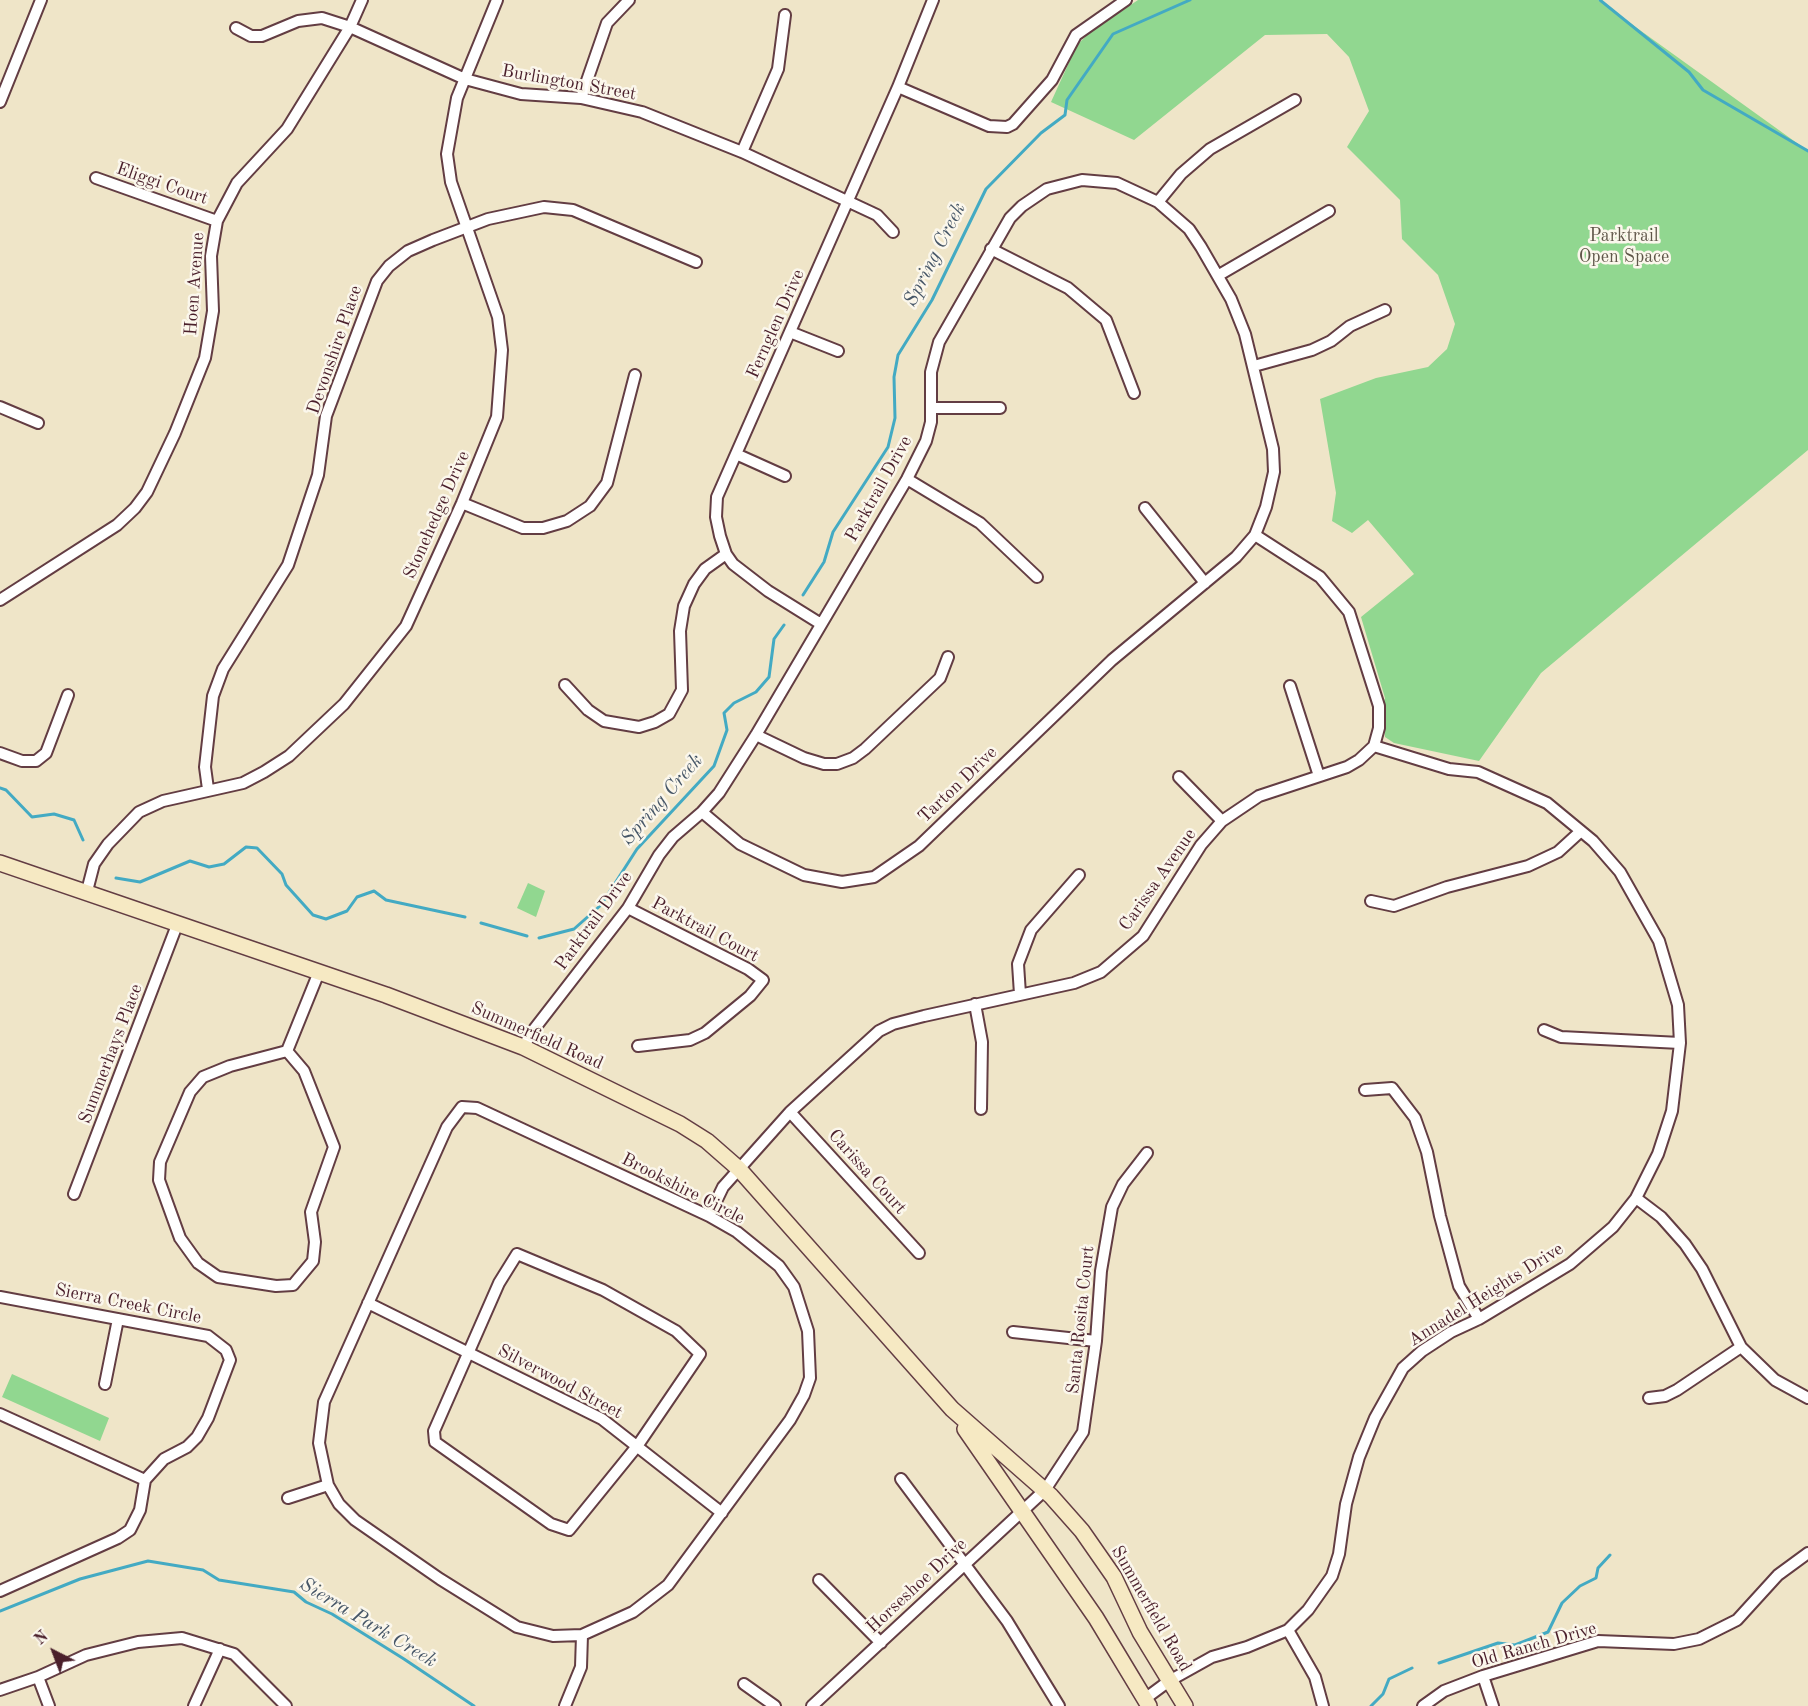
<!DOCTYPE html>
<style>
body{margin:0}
#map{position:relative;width:1808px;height:1706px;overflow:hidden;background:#efe5c8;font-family:"Old Standard TT",serif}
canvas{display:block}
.north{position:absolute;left:24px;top:1622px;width:60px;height:60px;-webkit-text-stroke:4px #fbf7ec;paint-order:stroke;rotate:318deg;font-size:16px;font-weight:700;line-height:24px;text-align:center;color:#4a1f2b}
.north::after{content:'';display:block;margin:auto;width:21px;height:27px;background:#4a1f2b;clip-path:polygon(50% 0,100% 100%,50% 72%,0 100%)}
</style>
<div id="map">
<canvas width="1808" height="1706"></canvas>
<div class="north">N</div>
</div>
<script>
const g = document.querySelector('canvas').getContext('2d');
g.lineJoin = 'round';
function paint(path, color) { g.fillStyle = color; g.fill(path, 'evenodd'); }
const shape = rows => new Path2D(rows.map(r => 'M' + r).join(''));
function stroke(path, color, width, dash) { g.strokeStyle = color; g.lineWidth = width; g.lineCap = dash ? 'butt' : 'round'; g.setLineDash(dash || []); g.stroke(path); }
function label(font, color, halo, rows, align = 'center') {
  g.font = font + ' "Old Standard TT",serif'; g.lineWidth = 5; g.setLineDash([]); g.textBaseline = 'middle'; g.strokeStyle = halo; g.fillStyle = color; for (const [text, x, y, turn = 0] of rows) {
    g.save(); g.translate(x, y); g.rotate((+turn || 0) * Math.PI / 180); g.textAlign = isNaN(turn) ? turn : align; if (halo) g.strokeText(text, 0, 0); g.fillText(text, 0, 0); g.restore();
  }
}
paint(shape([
 [1138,0,1598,0,1808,151,1808,450,1541,673,1479,761,1394,743,1385,737,1383,704,1385,698,1361,617,1414,574,1368,520,1352,533,1332,521,1336,493,1320,399,1376,378,1428,367,1447,349,1455,324,1438,275,1402,239,1400,200,1347,147,1369,111,1349,57,1327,34,1265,35,1134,140,1051,102,1077,45,1089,33],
 [528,883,545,891,536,917,517,908],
 [12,1374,109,1418,100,1441,2,1397]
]), '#91d790');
stroke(shape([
 [1600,0,1689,72,1703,90,1808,151],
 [803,595,824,562,833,532,888,447,895,418,894,377,898,355,932,300,986,189,1041,133,1065,115,1067,100,1113,34,1190,0],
 [0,788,6,790,32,817,54,814,74,820,83,840],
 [116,878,140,882,190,861,209,867,224,864,246,847,257,848,282,874,286,885,313,915,326,919,347,911,357,897,374,891,386,900,465,917],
 [481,923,527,936],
 [539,938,574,929,601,905,637,849,714,766,727,730,724,713,734,703,756,692,769,677,774,639,784,625],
 [0,1611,80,1579,148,1561,203,1570,219,1580,294,1592,306,1602,332,1614,404,1659,474,1706],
 [1439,1663,1498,1643,1515,1645,1548,1632,1562,1603,1580,1586,1596,1578,1598,1568,1610,1555],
 [1371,1706,1383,1694,1389,1679,1412,1668]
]), '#43aac3', 3);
const street = shape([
 [236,28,251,36,262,36,298,21,322,18,350,27,465,79,521,94,581,98,642,112,742,152,877,215,893,232],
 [898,87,989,126,1007,127,1013,124,1052,80,1076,35,1126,0],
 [581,98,607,23,629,0],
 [0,102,41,0],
 [742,152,778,69,785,15],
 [96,178,217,221],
 [1158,202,1181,174,1210,149,1295,100],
 [991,249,1068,288,1106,320,1134,393],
 [1219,275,1329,211],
 [790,332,838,351],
 [1254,366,1312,350,1331,341,1350,326,1385,310],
 [0,407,38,423],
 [931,408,1000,408],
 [736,454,785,476],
 [907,479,980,523,1037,577],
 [462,503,523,528,543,528,567,521,590,506,607,483,635,375],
 [1145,508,1205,583],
 [0,600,117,525,135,508,147,492,175,433,205,358,213,311,211,256,217,221,237,183,287,129,350,27,362,0],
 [821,624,768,591,733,564,726,554,720,536,716,517,717,497,898,87,933,0],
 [565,685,588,710,604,721,639,727,655,722,669,714,682,690,680,631,684,606,694,584,705,569,726,554],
 [1290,686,1319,776],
 [756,735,804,758,824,764,837,764,853,758,865,749,940,678,948,657],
 [0,753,22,761,36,761,46,753,68,695],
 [1179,777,1222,821],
 [208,789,205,767,213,696,223,669,288,565,318,475,326,416,377,281,389,266,408,251,433,240,488,219,544,207,573,210,696,262],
 [87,891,94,864,108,844,139,812,163,801,243,783,264,772,289,756,344,704,406,626,462,503,497,417,502,350,498,317,451,182,447,154,457,98,497,0],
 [1371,901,1394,906,1447,887,1528,866,1558,852,1581,831],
 [628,908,748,969,763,980,750,996,705,1033,690,1040,638,1046],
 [1020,994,1018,964,1031,930,1079,875],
 [975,1004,982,1042,981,1109],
 [1544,1030,1561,1037,1680,1043],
 [523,1047,535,1028,628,908,659,855,673,837,702,812,719,793,756,735,907,479,926,441,931,422,931,372,939,342,1010,218,1022,206,1047,189,1082,180,1117,183,1158,202,1189,229,1201,247,1231,299,1245,334,1273,449,1274,472,1266,507,1255,535,1236,557,1112,660,919,846,874,877,842,882,804,875,740,844,702,812],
 [287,1051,304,1071,334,1147,311,1212,315,1242,313,1261,293,1285,276,1286,218,1277,198,1263,180,1238,159,1180,160,1162,190,1092,203,1077,230,1066,287,1051],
 [287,1051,319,972],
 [1365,1090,1392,1088,1415,1118,1427,1152,1440,1216,1459,1286,1479,1319],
 [462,1107,477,1108,709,1216,737,1232,779,1266,794,1287,808,1331,810,1378,804,1395,790,1420,668,1585,633,1612,582,1635,553,1636,517,1627,440,1579,355,1520,339,1504,328,1485,319,1443,324,1402,447,1127,462,1107],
 [790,1112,919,1253],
 [74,1194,177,925],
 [1636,1198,1661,1217,1685,1244,1702,1269,1741,1347,1775,1380,1808,1398],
 [709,1216,723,1187,790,1112,879,1031,893,1024,924,1016,1074,983,1101,972,1143,936,1201,845,1222,821,1259,796,1347,767,1359,760,1374,746,1379,728,1379,706,1349,612,1320,577,1255,535],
 [517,1254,603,1290,676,1331,700,1354,638,1445,569,1530,551,1524,435,1442,434,1431,499,1283,517,1254],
 [0,1297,208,1336,226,1350,230,1360,208,1418,197,1437,187,1447,164,1459,145,1480],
 [368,1303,602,1419,722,1513],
 [1013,1332,1096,1341],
 [105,1384,118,1319],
 [1649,1398,1665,1396,1677,1390,1741,1347],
 [0,1414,145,1480,140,1510,130,1530,118,1538,0,1591],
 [901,1479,1007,1621,1059,1706],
 [288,1498,328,1485],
 [819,1580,881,1643],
 [1288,1630,1315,1677,1323,1706],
 [1483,1676,1493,1706],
 [38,1677,49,1706],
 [744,1684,775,1706],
 [0,1690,38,1677,86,1655,138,1642,182,1638,234,1654,286,1706],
 [1146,1698,1169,1681,1212,1657,1247,1647,1288,1630,1308,1610,1332,1576,1339,1554,1346,1504,1359,1457,1375,1418,1403,1368,1422,1351,1451,1332,1479,1319,1570,1264,1613,1227,1636,1198,1658,1154,1672,1111,1680,1043,1678,1005,1659,941,1620,872,1593,841,1547,803,1478,772,1449,769,1374,746],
 [194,1706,220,1649],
 [565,1706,581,1667,582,1635],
 [812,1706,1045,1490,1083,1432,1096,1341,1101,1271,1112,1207,1123,1184,1147,1153],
 [1423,1706,1444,1691,1483,1676,1598,1641,1674,1644,1699,1639,1737,1620,1778,1575,1808,1553]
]);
const secondary = shape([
 [0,863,386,995,523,1047,680,1124,707,1141,739,1169,952,1409,1051,1496,1082,1531,1114,1577,1140,1632,1185,1706],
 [965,1429,1096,1618,1149,1706]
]);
stroke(street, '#633d43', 14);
stroke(secondary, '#633d43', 18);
stroke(street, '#fff', 10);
stroke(secondary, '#f6e9c3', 15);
label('18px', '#4a1f2b', '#fbf7ec', [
 ["Burlington Street",569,83,10],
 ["Eliggi Court",162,184,19],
 ["Hoen Avenue",195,284,-86],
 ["Fernglen Drive",776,324,-66],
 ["Devonshire Place",335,350,-71],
 ["Parktrail Drive",879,489,-61],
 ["Stonehedge Drive",437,515,-66],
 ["Tarton Drive",958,785,-44],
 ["Carissa Avenue",1158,880,-55],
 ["Parktrail Drive",594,921,-54],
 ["Parktrail Court",705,930,28],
 ["Summerfield Road",537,1036,24],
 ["Summerhays Place",111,1054,-69],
 ["Carissa Court",867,1172,48],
 ["Brookshire Circle",683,1189,27],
 ["Annadel Heights Drive",1486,1295,-32],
 ["Sierra Creek Circle",128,1304,11],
 ["Santa Rosita Court",1081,1320,-84],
 ["Silverwood Street",560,1382,28],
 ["Horseshoe Drive",917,1586,-43],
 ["Summerfield Road",1151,1609,60],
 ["Old Ranch Drive",1534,1646,-16]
]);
label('18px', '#5f5649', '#fbf7ec', [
 ["Parktrail",1624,236],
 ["Open Space",1624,257]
]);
label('italic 20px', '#475768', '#fbf7ec', [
 ["Spring Creek",935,255,-63],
 ["Spring Creek",662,800,-49],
 ["Sierra Park Creek",368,1623,31]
]);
</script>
